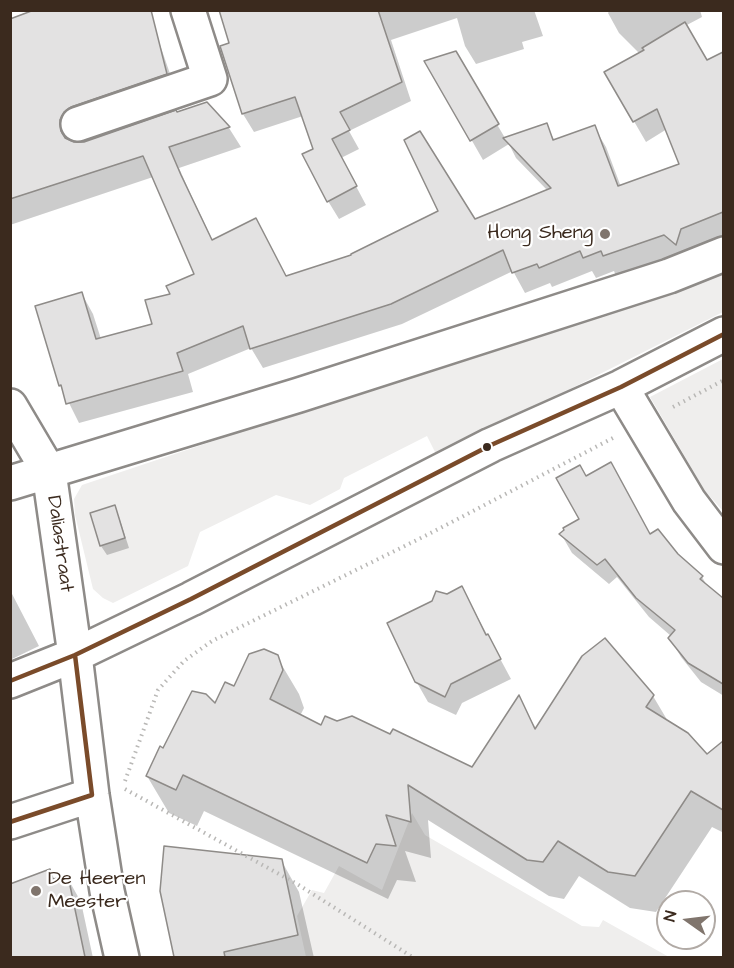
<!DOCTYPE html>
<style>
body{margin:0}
#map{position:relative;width:734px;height:968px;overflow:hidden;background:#fff;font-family:"Architects Daughter",sans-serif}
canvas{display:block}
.frame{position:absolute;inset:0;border:12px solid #3b2a1e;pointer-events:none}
.north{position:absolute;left:656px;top:890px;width:60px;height:60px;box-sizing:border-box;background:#fff;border:2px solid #b1aaa5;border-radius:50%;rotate:284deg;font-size:16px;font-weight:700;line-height:24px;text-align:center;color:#3b2a1e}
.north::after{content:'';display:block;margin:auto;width:21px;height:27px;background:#80756d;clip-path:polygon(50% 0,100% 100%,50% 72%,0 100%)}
</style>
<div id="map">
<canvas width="734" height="968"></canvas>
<div class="frame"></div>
<div class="north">N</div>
</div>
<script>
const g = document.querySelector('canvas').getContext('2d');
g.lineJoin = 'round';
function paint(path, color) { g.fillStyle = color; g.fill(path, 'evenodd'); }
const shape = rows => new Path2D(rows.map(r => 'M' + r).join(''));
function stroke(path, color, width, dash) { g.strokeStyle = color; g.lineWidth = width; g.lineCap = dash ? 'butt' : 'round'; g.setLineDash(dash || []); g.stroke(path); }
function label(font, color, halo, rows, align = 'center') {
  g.font = font + ' "Architects Daughter",sans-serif'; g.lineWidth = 4.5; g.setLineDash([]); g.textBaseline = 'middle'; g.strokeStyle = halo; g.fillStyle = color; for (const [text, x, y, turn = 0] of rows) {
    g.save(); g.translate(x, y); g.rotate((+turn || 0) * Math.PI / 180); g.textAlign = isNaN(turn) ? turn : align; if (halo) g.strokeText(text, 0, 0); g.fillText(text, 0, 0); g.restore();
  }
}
paint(shape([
 [723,265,723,312,437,456,427,436,344,478,340,489,310,505,276,495,200,532,188,566,113,603,103,598,93,589,75,515,74,499,82,485,384,384,580,323],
 [723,359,723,511,705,491,650,397],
 [412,813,425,835,582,926,599,927,603,920,669,957,306,957,297,916,312,890,324,893,339,866,382,890]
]), '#efeeed');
paint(shape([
 [27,10,148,10,177,94,75,133,71,142,84,143,206,104,229,128,241,147,179,168,192,197,213,241,286,278,474,221,548,191,516,158,509,144,483,160,427,62,455,53,505,138,546,125,555,141,594,127,606,147,621,187,681,165,667,129,646,142,606,73,640,54,619,33,608,13,610,10,700,10,702,17,685,26,706,62,716,57,724,70,724,237,692,249,688,264,676,254,616,276,614,271,596,278,592,271,552,287,550,283,525,293,513,271,402,324,263,368,251,348,188,374,193,392,79,423,60,385,82,294,93,314,101,339,154,325,172,295,196,275,153,177,10,225,10,20,28,14],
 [249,10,534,10,543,36,522,42,524,49,476,64,465,46,457,18,391,40,411,101,349,131,359,149,341,158,366,205,339,219,328,201,303,116,254,132,243,114,222,47,231,44],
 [586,478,650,536,702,577,709,589,724,600,724,696,701,682,681,657,670,638,671,636,649,617,617,577,609,584,572,553,561,534,581,520],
 [114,507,119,517,129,548,107,555,101,546],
 [462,588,511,679,462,703,456,715,428,702,416,681],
 [10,590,39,646,10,660],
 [277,657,299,694,304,708,300,716,322,727,337,723,391,736,473,769,518,698,537,730,653,696,669,723,714,766,724,767,724,833,712,827,656,912,630,908,579,876,564,899,549,896,428,820,431,858,405,851,416,882,397,880,388,899,204,811,197,826,169,813,147,776,164,750,235,688],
 [281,860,299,892,314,958,175,958,161,891],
 [49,871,54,880,67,877,81,902,93,958,10,958,10,886]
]), '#0003');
const building = shape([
 [34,10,151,10,167,74,71,107,64,112,60,120,61,131,65,138,74,142,84,142,176,110,177,112,207,102,230,127,169,147,181,175,212,240,256,218,286,276,351,255,351,254,438,211,404,140,420,131,475,219,551,188,503,138,547,123,553,140,595,125,618,186,679,164,657,109,633,122,604,72,644,50,642,48,685,22,707,60,723,52,723,212,681,229,676,245,664,235,603,256,601,251,583,258,580,251,539,268,537,264,512,273,503,250,391,304,250,349,243,326,177,353,183,371,66,404,61,385,59,386,35,306,82,292,96,339,152,324,145,300,170,294,166,286,194,274,143,156,10,199,10,19,34,10],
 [219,10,378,10,402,82,340,112,350,130,332,139,357,186,327,202,302,154,313,149,295,97,242,114,220,46,229,43,219,10],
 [456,51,499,124,470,141,424,61,456,51],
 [611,462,650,534,658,529,678,554,703,576,700,579,723,598,723,684,688,663,668,638,675,630,636,598,605,559,597,565,559,534,564,530,563,528,579,519,556,478,580,465,586,476,611,462],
 [115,505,125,538,100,546,90,513,115,505],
 [462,586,486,635,488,634,501,659,451,684,445,697,415,682,387,623,432,601,436,591,447,594,462,586],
 [605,638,654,695,646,707,688,733,707,754,723,741,723,810,691,791,635,876,608,872,558,841,543,862,527,860,408,785,411,822,386,815,396,846,376,844,367,863,183,775,176,790,146,776,160,746,163,748,192,691,206,694,215,703,225,682,234,686,249,654,264,649,278,655,283,670,270,699,321,725,325,716,337,721,352,716,390,734,393,729,472,767,519,695,535,729,582,656,605,638],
 [164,846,282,859,298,935,224,952,225,957,174,957,160,891,164,846],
 [50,869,53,879,68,876,85,957,10,957,10,884,50,869]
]);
paint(building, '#e3e2e2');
stroke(building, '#8e8b88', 1.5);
const minor = shape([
 [78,124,210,79,188,10],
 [621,387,689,501,724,547],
 [10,406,49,472,75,655,92,795,107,891,122,958],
 [10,483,299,395,669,276,724,254],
 [10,681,75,655,191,599,491,445,621,387,724,334],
 [10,822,92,795]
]);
stroke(minor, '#8e8b88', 38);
stroke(shape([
 [673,407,724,380],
 [125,781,158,690,184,661,212,641,427,535,613,438],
 [125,789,297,884,414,958]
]), '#b9b8b6', 4, [1.5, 4.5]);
stroke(minor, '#fff', 33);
stroke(shape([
 [10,681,75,655,191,599,491,445,621,387,724,334],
 [10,822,92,795,75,655]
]), '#7a4b2a', 4.5);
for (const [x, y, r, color] of [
 [605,234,6,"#80756d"],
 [487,447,5,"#3b2a1e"],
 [36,891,6,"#80756d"]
]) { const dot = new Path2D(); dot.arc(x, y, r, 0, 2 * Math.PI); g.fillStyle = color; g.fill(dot); stroke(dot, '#fff', 2); }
label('20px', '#3b2a1e', '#fff', [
 ["Hong Sheng",593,234],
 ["De Heeren",48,880,"left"],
 ["Meester",48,903,"left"]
], 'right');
label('20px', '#3b2a1e', '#fff', [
 ["Daliastraat",59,544,82]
]);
</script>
